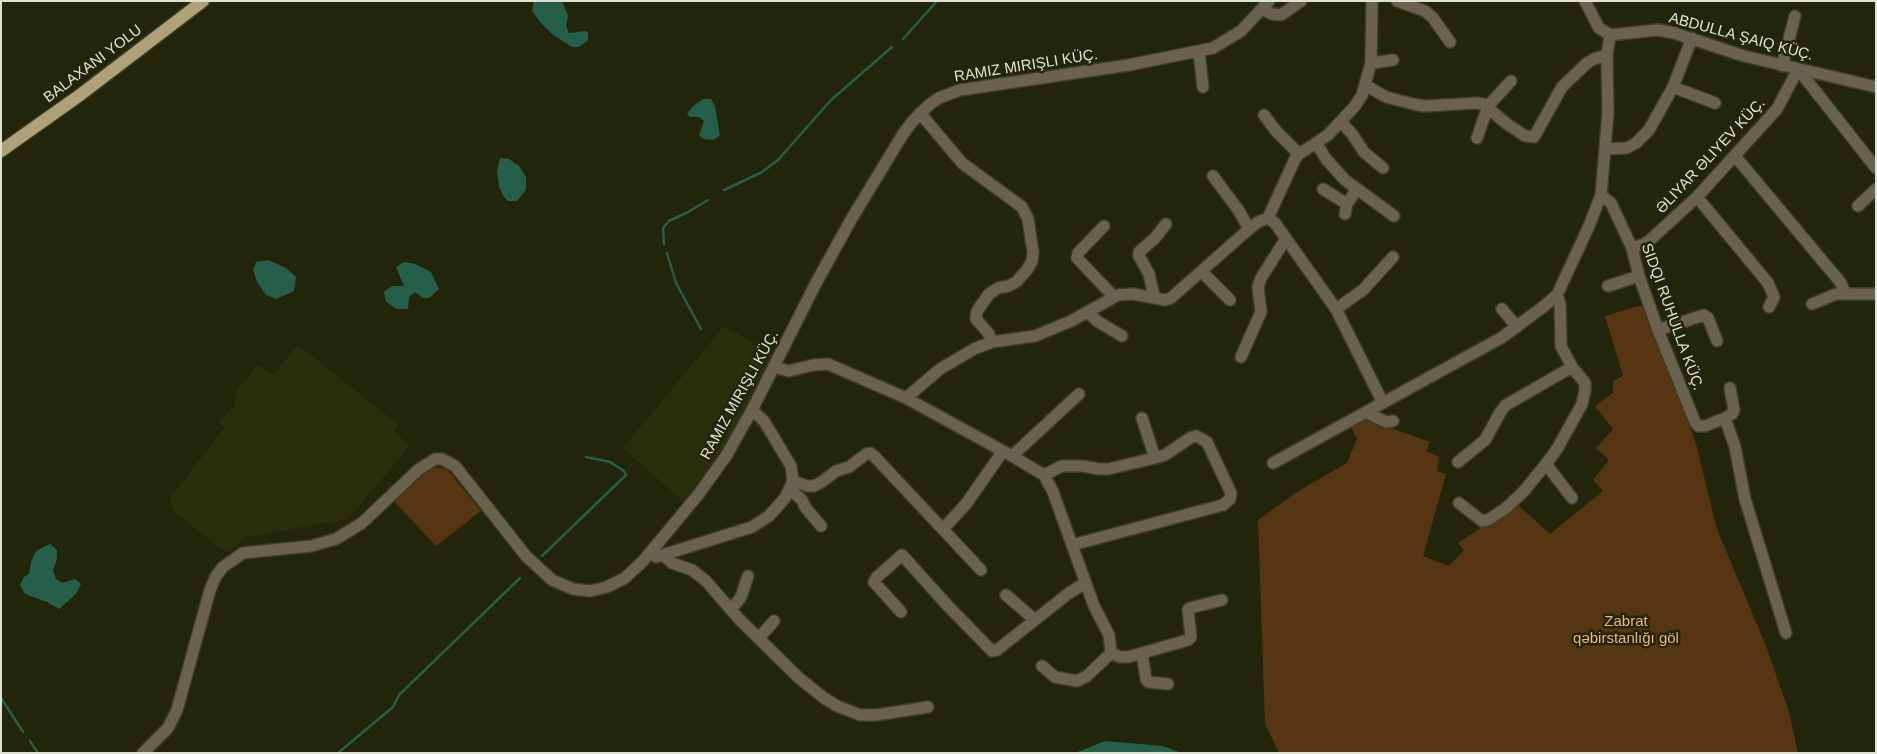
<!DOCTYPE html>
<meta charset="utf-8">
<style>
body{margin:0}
#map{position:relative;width:1877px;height:754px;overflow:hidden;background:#22250a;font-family:Arial,sans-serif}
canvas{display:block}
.frame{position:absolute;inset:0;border:2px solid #dfe2d1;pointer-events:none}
</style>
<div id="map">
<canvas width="1877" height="754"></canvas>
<div class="frame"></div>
</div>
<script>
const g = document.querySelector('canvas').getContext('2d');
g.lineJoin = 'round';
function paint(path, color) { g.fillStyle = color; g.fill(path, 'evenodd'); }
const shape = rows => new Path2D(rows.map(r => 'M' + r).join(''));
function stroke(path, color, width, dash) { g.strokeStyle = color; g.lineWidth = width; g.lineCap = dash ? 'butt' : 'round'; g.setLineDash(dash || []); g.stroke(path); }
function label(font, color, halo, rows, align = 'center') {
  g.font = font + ' Arial,sans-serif'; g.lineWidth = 5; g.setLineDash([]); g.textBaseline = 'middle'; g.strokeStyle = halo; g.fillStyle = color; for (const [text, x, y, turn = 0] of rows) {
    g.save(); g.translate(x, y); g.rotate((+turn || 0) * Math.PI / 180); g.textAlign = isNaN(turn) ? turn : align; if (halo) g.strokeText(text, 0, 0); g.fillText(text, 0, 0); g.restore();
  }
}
paint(shape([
 [724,326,774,355,720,454,684,502,623,448],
 [298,345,399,425,394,431,410,446,348,519,246,537,227,553,175,513,169,499,225,428,219,422,234,406,237,389,258,365,274,375]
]), '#2a2e0a');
paint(shape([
 [1646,304,1696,444,1717,529,1766,646,1789,712,1798,753,1279,753,1265,724,1258,520,1297,492,1347,463,1357,439,1351,427,1364,418,1430,442,1426,451,1439,457,1437,471,1446,474,1423,556,1449,566,1464,550,1458,543,1517,504,1550,534,1603,491,1593,480,1609,460,1596,448,1613,429,1595,406,1613,393,1613,381,1623,376,1605,316],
 [432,467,447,469,481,511,436,546,394,501]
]), '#563512');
paint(shape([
 [534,1,559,1,563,3,568,16,566,26,569,33,586,31,588,33,588,40,579,47,572,47,552,34,541,23,532,11],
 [703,99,711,99,715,106,720,135,714,140,704,139,699,136,704,121,699,117,690,117,687,114,693,106],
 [500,158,509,159,519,166,526,177,526,190,517,201,508,201,504,197,499,187,497,171],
 [268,260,286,268,296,277,294,291,276,299,266,295,257,282,253,270,256,262],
 [404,262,415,264,431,272,439,289,429,298,423,298,415,292,409,297,408,309,397,309,386,302,384,292,392,286,404,286,396,267],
 [50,544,57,550,57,559,53,570,56,579,62,583,75,579,81,584,76,594,59,609,47,602,25,594,20,585,24,577,29,574,31,562,36,551],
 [1105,741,1163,746,1182,753,1075,753]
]), '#255f4a');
stroke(shape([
 [903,39,937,1],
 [724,190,762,172,778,160,831,100,892,47],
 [664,244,663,228,669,221,688,212,708,200],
 [667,253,676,283,701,329],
 [542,556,626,475,624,471,610,462,586,457],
 [1,698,23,732],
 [30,741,38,753],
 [338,753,393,707,399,695,520,578]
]), '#255f4a', 2.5);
const minor = shape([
 [1397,1,1425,11,1433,18,1450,42],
 [1585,1,1599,28,1610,35,1658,30,1674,33,1744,56,1876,87],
 [1262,9,1272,14,1281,15,1301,1],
 [1199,52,1203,87],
 [1371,63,1393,60],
 [1782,66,1795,16],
 [1365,85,1386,97,1413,104,1424,106,1478,103,1483,104,1507,124,1525,136,1534,137,1562,87,1587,63,1594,59,1607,55],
 [1673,87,1715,103],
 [920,113,962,163,1022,207,1028,219,1033,252,1032,261,1027,270,1016,282,1009,286,998,288,989,294,977,311,976,319,989,334,992,342],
 [1264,115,1276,131,1299,154],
 [1341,122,1352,134,1364,152,1383,168],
 [1477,138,1488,106,1511,81],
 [1317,144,1326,159,1345,180,1394,216],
 [1605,149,1627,148,1636,143,1649,130,1673,87,1692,38],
 [1735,156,1841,283,1845,293],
 [1213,176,1239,211,1249,229],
 [1323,189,1347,204],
 [1601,195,1611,203,1632,248,1639,276,1658,330,1695,422,1698,426,1705,426,1725,418,1735,447,1745,499,1786,633],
 [1697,197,1768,283,1774,297,1769,307],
 [1858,206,1876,189],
 [1345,214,1347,204,1357,189],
 [1268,218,1295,159,1299,154,1328,135,1355,106,1362,95,1371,63,1372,1],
 [1104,226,1078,253,1077,258,1114,297],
 [1632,248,1644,244,1650,240,1697,197,1777,109,1798,69,1876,168],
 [1202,272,1230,300],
 [1608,286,1639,276],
 [1154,296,1149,274,1139,256,1139,252,1155,238,1166,224],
 [1812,304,1836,294,1876,294],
 [1336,309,1363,290,1393,257],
 [1502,309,1517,327],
 [1088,312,1097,321,1122,336],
 [1658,330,1704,315,1708,318,1717,341],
 [1241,357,1261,312,1258,287,1261,278,1285,240],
 [774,367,789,371,813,365,828,364,906,398,940,369,974,349,992,342,1035,336,1071,321,1118,295,1133,294,1165,300,1171,298,1249,229,1258,222,1268,218,1275,223,1336,309,1383,403],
 [906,398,1012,456,1044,475,1053,492,1094,606,1109,635,1111,653,1120,657,1128,657,1188,640,1191,637,1188,610,1190,608,1222,600],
 [1366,412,1386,422,1393,421],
 [1142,418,1155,458],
 [1725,418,1732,414,1734,410,1730,388],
 [1012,456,1079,394],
 [1458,462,1485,440,1501,411,1506,405,1572,367],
 [1273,463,1501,338,1543,307,1557,295,1589,226,1601,195,1608,113,1607,55,1610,35],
 [1546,464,1572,498],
 [1044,475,1062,466,1082,466,1099,469,1108,469,1155,458,1165,455,1190,438,1196,436,1207,442,1231,493,1230,499,1223,505,1072,545],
 [793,481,807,486,814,486,823,481,836,471,849,467,866,454,870,453,875,457,981,570],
 [790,489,802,500,805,507,821,526],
 [1459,503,1482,521,1488,520,1506,508,1524,491,1546,464,1557,449,1582,404,1585,391,1585,383,1572,367,1561,346,1560,304,1557,295],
 [944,528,966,504,1003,451],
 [663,555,672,563,692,570,706,581,739,619,799,678,824,698,837,706,860,715,876,715,928,707],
 [656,557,752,527,769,516,785,498,793,481,791,466,764,421,752,410],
 [1006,595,1035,620],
 [731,610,741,597,748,576],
 [901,612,874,582,877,577,902,555,948,606,992,651,997,650,1069,593,1085,583],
 [759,638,774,621],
 [1142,653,1146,679,1148,682,1168,684],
 [1042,666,1055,677,1077,681,1087,676,1111,653],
 [143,753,168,728,177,710,210,590,216,576,223,567,243,553,311,546,336,539,362,523,418,470,435,459,442,459,455,466,526,556,552,580,573,589,590,591,607,587,625,578,643,561,698,495,726,456,752,410,816,283,852,218,903,134,912,122,930,104,939,98,960,90,1129,65,1213,48,1241,31,1269,1]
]);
const major = shape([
 [1,151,80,95,203,1]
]);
stroke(minor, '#3c3f26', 14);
stroke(major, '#3c3f26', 15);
stroke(minor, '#6a624e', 11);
stroke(major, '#b1a178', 12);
label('15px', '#dfe2d1', '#22250a', [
 ["ABDULLA ŞAIQ KÜÇ.",1741,37,15],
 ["BALAXANI YOLU",93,64,-37],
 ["RAMIZ MIRIŞLI KÜÇ.",1026,66,-9],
 ["ƏLIYAR ƏLIYEV KÜÇ.",1711,156,-47],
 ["SIDQI RUHULLA KÜÇ.",1672,317,70],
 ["RAMIZ MIRIŞLI KÜÇ.",740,395,-61]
]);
label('15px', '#efb47b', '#22250a', [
 ["Zabrat",1626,622],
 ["qəbirstanlığı göl",1626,639]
]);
</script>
